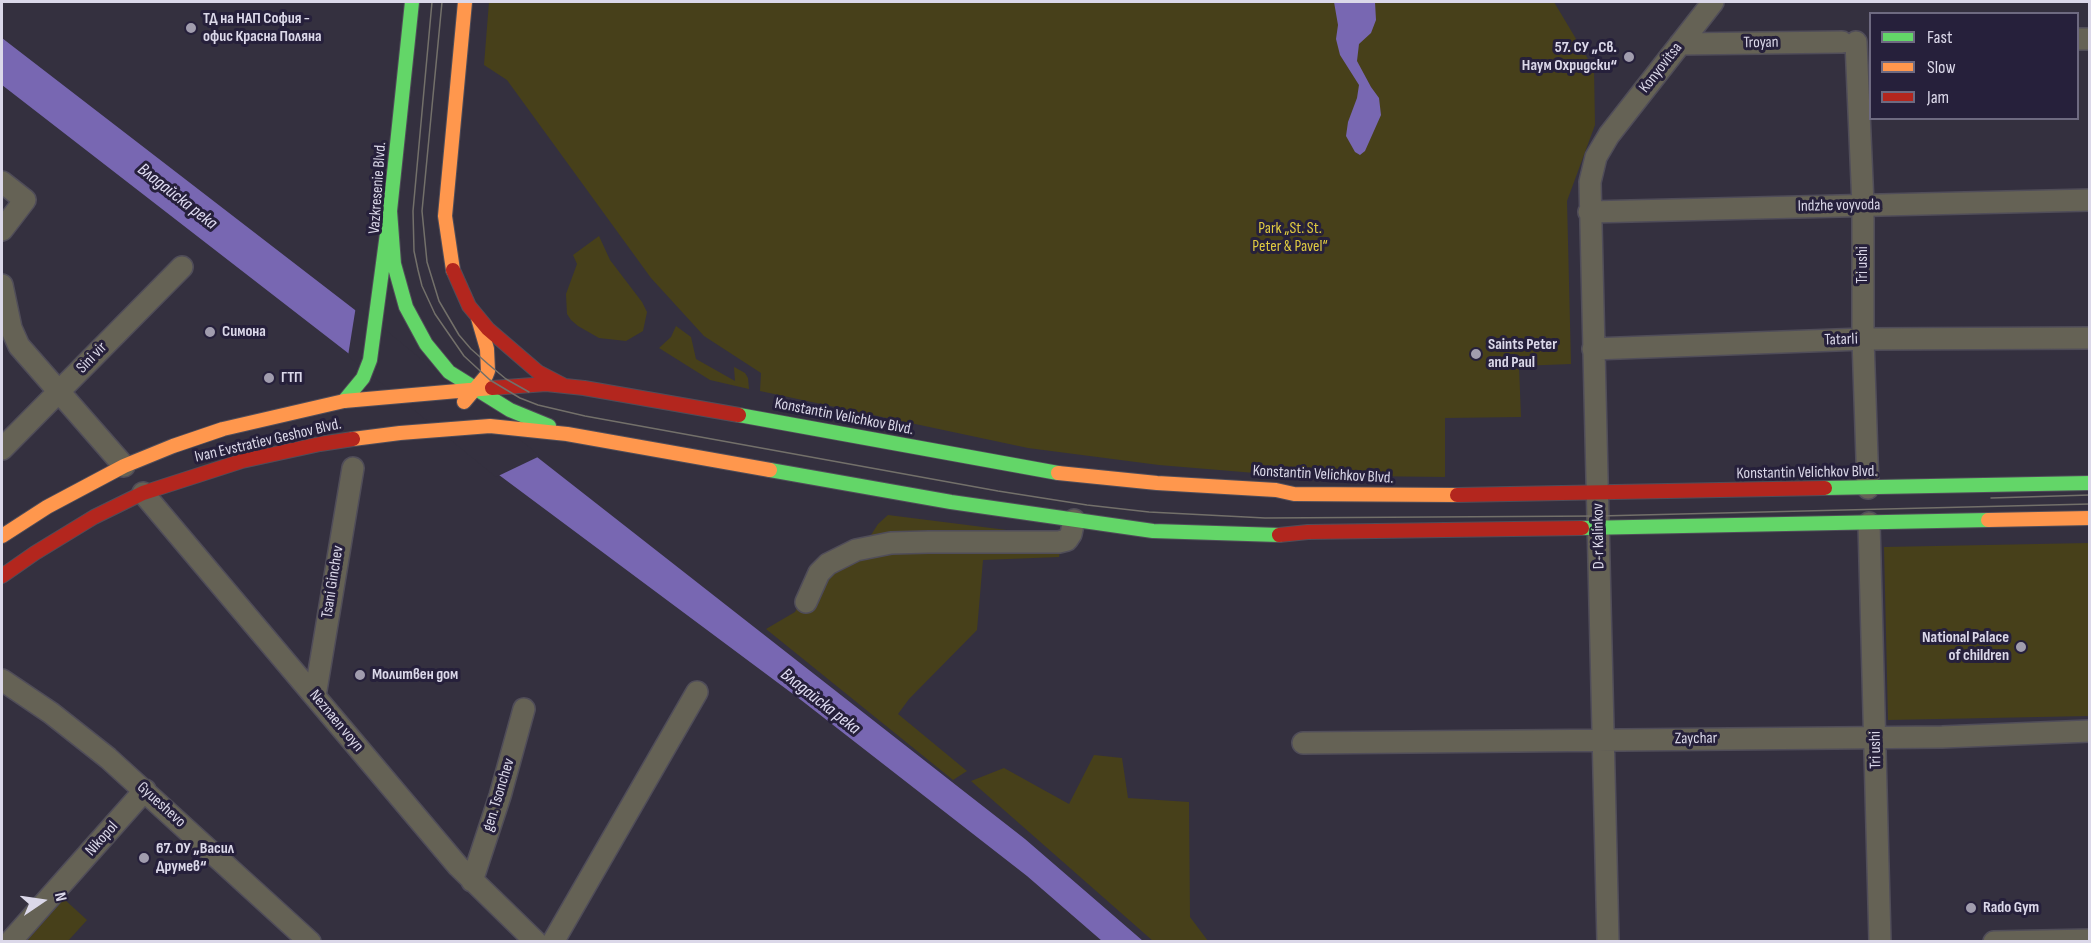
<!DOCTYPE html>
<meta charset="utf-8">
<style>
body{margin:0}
#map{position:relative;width:2091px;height:943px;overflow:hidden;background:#34303f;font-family:"Sofia Sans Condensed",sans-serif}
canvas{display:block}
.frame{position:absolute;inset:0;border:3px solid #dbd8e9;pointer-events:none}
.legend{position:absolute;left:1869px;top:12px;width:210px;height:108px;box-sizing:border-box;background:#26203b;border:2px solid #6e6a81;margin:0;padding:8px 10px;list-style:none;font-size:18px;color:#dbd8e9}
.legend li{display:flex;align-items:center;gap:12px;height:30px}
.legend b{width:30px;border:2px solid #6e6a81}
.north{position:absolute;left:12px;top:871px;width:60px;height:60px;-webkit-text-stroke:4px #26203b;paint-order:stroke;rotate:77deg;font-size:16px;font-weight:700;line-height:24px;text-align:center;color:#dbd8e9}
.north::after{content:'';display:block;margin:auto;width:21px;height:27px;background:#dbd8e9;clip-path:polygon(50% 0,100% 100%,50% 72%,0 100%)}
</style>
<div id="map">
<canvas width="2091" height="943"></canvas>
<div class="frame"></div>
<ul class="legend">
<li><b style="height:8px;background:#63d668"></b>Fast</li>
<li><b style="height:8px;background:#ff974d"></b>Slow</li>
<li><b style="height:8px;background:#b3261e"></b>Jam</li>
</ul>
<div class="north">N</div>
</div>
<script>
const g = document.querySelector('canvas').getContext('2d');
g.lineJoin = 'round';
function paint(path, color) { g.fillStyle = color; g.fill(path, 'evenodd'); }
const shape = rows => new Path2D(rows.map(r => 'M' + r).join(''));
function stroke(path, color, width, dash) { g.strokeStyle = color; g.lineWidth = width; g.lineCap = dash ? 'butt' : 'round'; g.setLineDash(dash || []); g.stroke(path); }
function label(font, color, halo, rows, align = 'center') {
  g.font = font + ' "Sofia Sans Condensed",sans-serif'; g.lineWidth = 6; g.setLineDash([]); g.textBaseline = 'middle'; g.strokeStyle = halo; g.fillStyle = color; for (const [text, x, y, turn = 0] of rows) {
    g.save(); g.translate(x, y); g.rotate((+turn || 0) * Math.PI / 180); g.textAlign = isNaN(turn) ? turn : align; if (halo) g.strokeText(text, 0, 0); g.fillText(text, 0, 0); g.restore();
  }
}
paint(shape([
 [489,2,1554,2,1594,69,1595,125,1567,201,1571,364,1519,366,1521,417,1445,418,1445,477,1279,475,1159,465,1028,448,760,391,761,373,704,336,651,278,507,80,484,65],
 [599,236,610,260,642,302,647,312,643,331,626,341,599,338,578,326,571,320,567,314,566,294,577,264,573,255],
 [676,326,691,337,696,359,735,381,734,367,736,368,745,373,748,378,749,389,710,380,659,348,671,337],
 [888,515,1062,537,1059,557,983,560,977,630,909,699,898,714,967,771,953,780,766,629,795,612,824,558,866,543,878,524],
 [2089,543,2089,716,1888,720,1884,547],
 [1094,755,1122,758,1128,798,1189,802,1190,917,1208,941,1153,941,971,781,1004,768,1069,804],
 [64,899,87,920,68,941,27,941]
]), '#47401a');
paint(shape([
 [1334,2,1375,2,1376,20,1371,33,1359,44,1357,61,1371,87,1379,98,1381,115,1365,151,1360,155,1355,152,1346,136,1348,122,1357,98,1359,85,1340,55,1336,39,1338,25],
 [2,38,355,310,537,457,952,782,1025,839,1143,941,1102,941,1027,876,801,700,499,475,348,353,2,85]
]), '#7867b2');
paint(shape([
 [356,306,540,456,496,477,348,356]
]), '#34303f');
const street = shape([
 [2078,39,2090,39],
 [1856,42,1863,205,1863,339,1868,488],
 [1680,44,1842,42],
 [2,182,25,200,2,230],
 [1589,212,2090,200],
 [2,285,11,328,19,346,124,466],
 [1593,349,1863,339,2090,338],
 [2,449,182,267],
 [143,493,458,866,536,942],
 [1869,523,1880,942],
 [806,602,819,573,828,564,856,550,891,543,929,542,1059,542,1067,540,1071,534,1074,520],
 [2,680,51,713,108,758,310,942],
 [315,696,353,468],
 [1303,743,1942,737,2090,731],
 [472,881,500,796,524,709],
 [10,942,145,790],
 [553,942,697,692],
 [1608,942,1590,182,1596,157,1609,135,1713,2],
 [1994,942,2090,940]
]);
const fast = shape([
 [412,2,390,211,394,264,406,307,426,344,449,372,510,410,549,426],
 [344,401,363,378,370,360,390,211],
 [739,415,1058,473],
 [770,470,951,502,1153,531,1279,535],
 [1825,488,2090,483],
 [1582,528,1988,520]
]);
const slow = shape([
 [453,270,445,216,465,2],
 [464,402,486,376,488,371,487,349,478,318],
 [353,439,400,433,490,426,567,434,770,470],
 [1058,473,1157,483,1276,490,1294,494,1457,495],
 [1988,520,2090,518],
 [2,536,47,507,124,466,173,446,223,429,344,401,492,388]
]);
const jam = shape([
 [453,270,469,306,488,329,538,372,563,385],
 [492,388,546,384,584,388,739,415],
 [1457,495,1825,488],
 [1279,535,1308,532,1582,528],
 [2,576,35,553,94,517,143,493,242,461,320,444,353,439]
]);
stroke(street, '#504d59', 24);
stroke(fast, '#504d59', 16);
stroke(slow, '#504d59', 16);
stroke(jam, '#504d59', 16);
stroke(street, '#656255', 21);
stroke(fast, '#63d668', 14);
stroke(slow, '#ff974d', 14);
stroke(jam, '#b3261e', 14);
stroke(shape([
 [432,2,413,211,414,251,418,270,422,286,435,314,464,356,490,380,520,398,538,405,585,416,998,491,1087,505,1149,512,1265,518,1599,516,2090,504],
 [442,2,422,211,427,262,439,301,459,335,471,349,488,364,506,379,529,392],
 [1991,498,2090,495]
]), '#73706a', 1.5);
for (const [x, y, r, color] of [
 [191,28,6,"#a19dae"],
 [1629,57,6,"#a19dae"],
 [210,332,6,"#a19dae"],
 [1476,354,6,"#a19dae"],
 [269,378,6,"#a19dae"],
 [2021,647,6,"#a19dae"],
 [360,675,6,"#a19dae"],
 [144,858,6,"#a19dae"],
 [1971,908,6,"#a19dae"]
]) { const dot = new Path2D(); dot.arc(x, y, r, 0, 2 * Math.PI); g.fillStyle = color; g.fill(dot); stroke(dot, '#26203b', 2); }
label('bold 16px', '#dbd8e9', '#26203b', [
 ["ТД на НАП София -",203,19],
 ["офис Красна Поляна",203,37],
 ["57. СУ „Св.",1617,48,"right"],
 ["Наум Охридски“",1617,66,"right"],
 ["Симона",222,332],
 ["Saints Peter",1488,345],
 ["and Paul",1488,363],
 ["ГТП",281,378],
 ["National Palace",2009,638,"right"],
 ["of children",2009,656,"right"],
 ["Молитвен дом",372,675],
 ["67. ОУ „Васил",156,849],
 ["Друмев“",156,867],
 ["Rado Gym",1983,908]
], 'left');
label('16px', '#dbd8e9', '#26203b', [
 ["Troyan",1761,43,-1],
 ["Konyovitsa",1661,68,-52],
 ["Vazkresenie Blvd.",378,188,-86],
 ["Indzhe voyvoda",1839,206,-1],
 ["Tri ushi",1863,265,-90],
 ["Tatarli",1841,340,-2],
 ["Sini vir",92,358,-46],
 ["Konstantin Velichkov Blvd.",844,417,11],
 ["Ivan Evstratiev Geshov Blvd.",268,441,-13],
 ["Konstantin Velichkov Blvd.",1807,473,-1],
 ["Konstantin Velichkov Blvd.",1323,475,3],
 ["D-r Kalinkov",1599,536,-91],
 ["Tsani Ginchev",333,582,-81],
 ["Neznaen voyn",336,721,50],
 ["Zaychar",1696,739,-1],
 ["Tri ushi",1876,750,-91],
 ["gen. Tsonchev",499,795,-73],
 ["Gyueshevo",161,805,42],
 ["Nikopol",102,839,-48]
]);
label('16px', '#dfca41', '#26203b', [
 ["Park „St. St.",1290,229],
 ["Peter & Pavel“",1290,247]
]);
label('italic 18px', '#e0ddf3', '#26203b', [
 ["Владайска река",177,197,38],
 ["Владайска река",820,702,38]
]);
</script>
